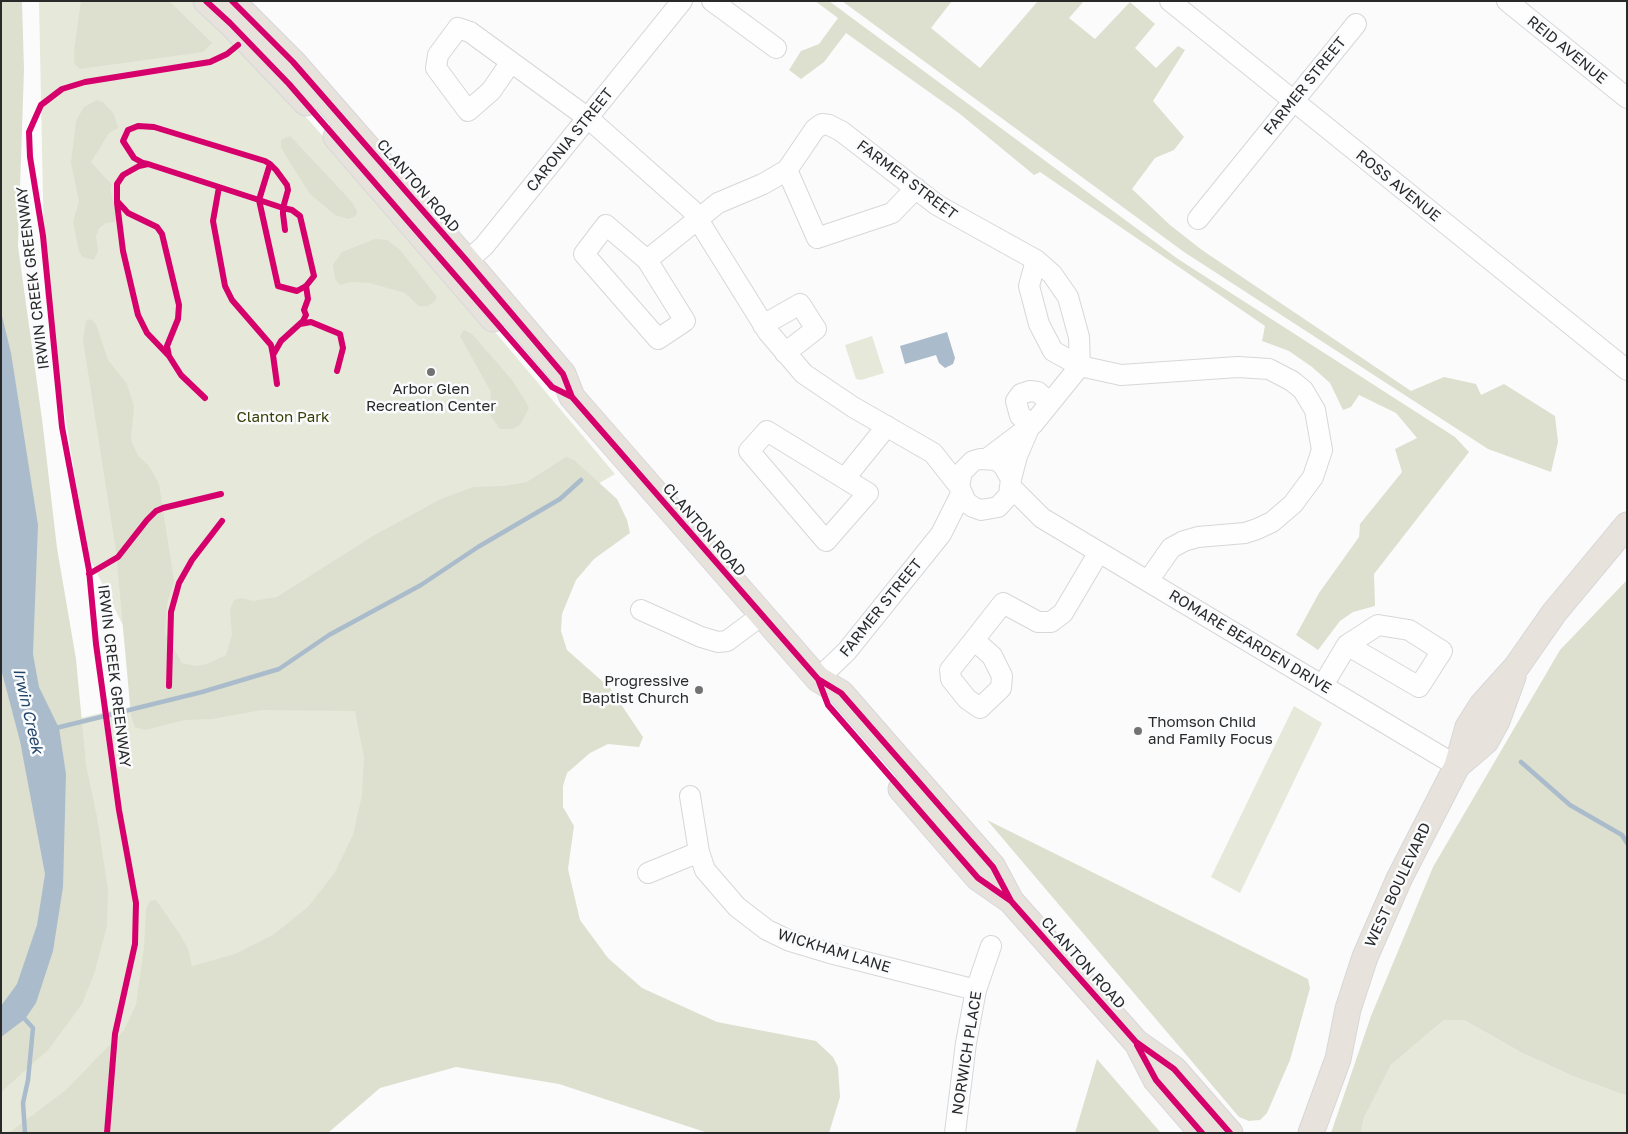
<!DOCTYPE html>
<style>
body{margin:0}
#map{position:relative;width:1628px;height:1134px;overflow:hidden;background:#fbfbfc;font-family:"Golos Text",sans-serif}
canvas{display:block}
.frame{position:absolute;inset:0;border:2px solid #292929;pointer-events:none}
</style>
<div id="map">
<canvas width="1628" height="1134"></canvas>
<div class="frame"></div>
</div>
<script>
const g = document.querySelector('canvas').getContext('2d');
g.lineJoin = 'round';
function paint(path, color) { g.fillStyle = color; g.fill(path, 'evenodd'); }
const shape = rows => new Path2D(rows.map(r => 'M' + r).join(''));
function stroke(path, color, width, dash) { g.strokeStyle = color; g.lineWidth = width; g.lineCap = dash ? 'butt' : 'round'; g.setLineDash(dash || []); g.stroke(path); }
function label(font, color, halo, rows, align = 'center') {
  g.font = font + ' "Golos Text",sans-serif'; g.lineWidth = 5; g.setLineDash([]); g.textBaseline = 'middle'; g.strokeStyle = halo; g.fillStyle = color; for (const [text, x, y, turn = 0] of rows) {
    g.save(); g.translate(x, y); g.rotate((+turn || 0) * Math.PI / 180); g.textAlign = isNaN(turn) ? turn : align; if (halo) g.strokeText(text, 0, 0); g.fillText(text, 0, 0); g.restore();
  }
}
paint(shape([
 [39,1,192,1,233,38,275,82,479,313,615,474,368,618,366,881,106,1133,1,1133,1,1021,42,727,123,708,144,712,146,672,88,555,45,294],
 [872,336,884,373,861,380,856,379,845,345],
 [1294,706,1322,723,1240,893,1211,877],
 [1444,1020,1464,1020,1522,1053,1575,1077,1627,1096,1627,1133,1361,1133,1364,1118,1391,1065]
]), '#e6e8da');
paint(shape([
 [1,1,22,1,24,70,18,246,42,419,57,548,76,659,86,765,97,817,108,890,107,926,94,974,82,1004,48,1050,1,1092],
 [81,1,169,1,212,43,203,52,80,69,74,63,74,51],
 [815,1,829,1,1178,259,1455,437,1469,452,1374,574,1375,606,1353,612,1340,621,1318,650,1296,635,1319,593,1359,537,1360,524,1402,472,1395,449,1417,438,1396,413,1359,395,1351,407,1343,410,1330,383,1312,367,1289,351,1262,341,1265,326,1040,172,1034,175,960,114,846,33,824,62,801,79,789,70,801,51,819,44,838,18],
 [842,1,952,1,931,28,980,68,1038,1,1084,1,1069,18,1095,39,1130,2,1155,24,1135,48,1156,68,1178,46,1185,50,1153,101,1184,137,1174,150,1155,158,1132,189,1170,225,1202,250,1411,391,1444,377,1476,384,1481,395,1504,384,1555,416,1558,442,1551,472,1488,449,1184,252],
 [97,100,104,103,114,114,118,128,109,133,91,162,112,185,110,189,117,217,115,222,106,223,99,228,96,236,98,251,94,260,82,257,79,251,73,222,79,201,71,163,76,121,84,107],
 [290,136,351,201,357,211,356,216,348,219,335,215,310,194,281,148,281,140],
 [375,239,387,240,400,250,437,297,434,302,427,306,419,306,405,293,370,283,351,282,340,285,335,279,333,265,342,252],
 [91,319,96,324,108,360,127,384,134,407,131,440,138,456,149,466,159,484,174,581,167,604,165,633,182,663,196,666,207,664,226,655,232,635,230,610,234,600,241,598,253,601,277,597,373,536,441,499,473,487,504,486,527,482,566,457,574,460,617,499,627,520,630,533,594,559,576,580,562,614,561,631,567,650,610,688,643,737,639,747,608,744,590,753,567,773,563,786,563,807,574,826,568,869,580,920,608,958,642,988,717,1022,816,1041,833,1057,838,1067,840,1097,829,1133,708,1133,559,1084,456,1067,380,1088,328,1133,9,1133,66,1090,124,1030,136,1005,144,948,146,909,150,901,156,900,179,933,188,949,192,966,235,954,273,935,308,907,334,874,353,835,362,795,364,757,355,711,262,710,212,719,185,720,145,730,135,727,131,716,116,551,83,340,86,321],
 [464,330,472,334,511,379,523,397,529,408,520,425,512,429,500,429,490,415,491,392,460,336],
 [1627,580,1627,1096,1575,1077,1522,1053,1464,1020,1444,1020,1391,1065,1364,1118,1361,1133,1331,1133,1371,1016,1433,867,1560,650],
 [987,820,1308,979,1310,988,1290,1060,1267,1113,1260,1120,1249,1121,1239,1117],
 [1097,1059,1161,1133,1075,1133]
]), '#dde0ce');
paint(shape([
 [1,312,11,353,38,525,33,654,39,687,59,728,66,774,63,887,53,951,36,1003,25,1019,1,1037,1,1006,17,984,37,925,45,874,20,741,1,669],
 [947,332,955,358,953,364,945,368,939,363,936,355,905,364,900,346]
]), '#abc');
stroke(shape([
 [56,728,202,692,279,669,329,635,421,585,478,547,560,499,581,480],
 [1521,762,1570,805,1622,835,1627,843],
 [22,1016,33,1028,28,1080,23,1103,25,1133]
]), '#abc', 4.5);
const minor = shape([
 [712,1,776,48],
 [1170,1,1627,370],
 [1507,1,1627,98],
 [511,62,491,91,468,111,436,68,438,55,458,28,470,32,588,118,692,210,768,332,804,374,853,407,933,453,959,486,966,502,973,507,981,510,998,507,1009,495,1011,479,1003,465,996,460,980,459,973,461,962,472,959,486],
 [787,170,817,238,892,213,916,188],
 [1198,219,1356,24],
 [606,225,647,260,685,321,658,339,584,254,606,225],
 [647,260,718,203,763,184,787,170,815,129,822,124,829,125,841,131,937,205,1036,260,1052,274,1068,297,1079,337,1080,366,1033,424,988,458],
 [1036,260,1029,286,1039,324,1053,351,1080,366,1121,375,1238,367,1269,369,1292,381,1303,390,1315,410,1322,450,1313,477,1293,504,1272,522,1257,529,1245,533,1198,537,1184,541,1171,548,1148,581],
 [457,270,484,246,682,1],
 [763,325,800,304,816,329,785,353],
 [1033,424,1020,416,1016,401,1021,394,1030,391,1038,392,1050,403],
 [767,431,868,493,826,541,749,451,767,431],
 [845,478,887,426],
 [1011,479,1017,456,1029,428],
 [1011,487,1042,518,1457,766],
 [641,610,701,637,718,642,727,641,762,615],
 [974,640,992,656,1002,676,1001,688,980,708,967,699,951,679,950,670,974,640,1003,603,1038,622,1051,622,1063,613,1099,552],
 [818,679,847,651,941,534,961,494],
 [1323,685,1347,645,1378,625,1409,630,1442,651,1419,687,1347,645],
 [690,796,699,852,705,870,737,907,767,930,790,941,830,953,976,990],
 [648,873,699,852],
 [955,1133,966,1043,976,990,991,946]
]);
const major = shape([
 [206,1,230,23,306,103],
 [232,1,293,62,467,261,563,374,572,397,818,679,841,693,993,867,1011,901],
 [336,137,493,319],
 [1457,766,1486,741,1497,721,1513,677],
 [901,789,978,878,1011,901,1136,1042,1174,1069,1230,1133],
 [1139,1047,1156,1080,1202,1133],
 [1311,1133,1338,1059,1348,1009,1365,957,1399,879,1457,766,1468,727,1482,705,1517,666,1554,613,1627,525]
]);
stroke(minor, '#d7d7d7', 22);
stroke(major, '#d7d7d8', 27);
stroke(minor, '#fefeff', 20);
stroke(major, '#e8e2dd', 25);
stroke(shape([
 [206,1,230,23,289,84,552,387,572,397],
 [232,1,293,62,467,261,563,374,572,397,818,679,841,693,993,867,1011,901],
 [148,164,139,166,123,175,117,184,117,201,128,213,157,227,162,234,179,305,178,319,167,346,169,356,181,375,205,398],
 [270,164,259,200,278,286,297,291,306,286,314,276,300,216,292,210,283,208,259,200,219,187,148,164,143,163,134,158,123,141,128,130,138,126,154,127,265,161,270,164,276,170,287,185,288,190,283,208,283,214,285,230],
 [219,187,213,221,225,286,232,300,271,345,273,355],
 [117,203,123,251,138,315,147,333,169,356],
 [300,324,311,322,340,334,343,348,337,371],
 [277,384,273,355,281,341,303,321,306,315,304,310,308,299,306,286],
 [89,574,118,557,147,520,156,511,163,508,221,494],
 [818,679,828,705,978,878,1011,901,1136,1042,1174,1069,1230,1133],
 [169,686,171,612,179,583,192,560,222,521],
 [1137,1045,1156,1080,1202,1133],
 [107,1133,115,1034,135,944,136,903,119,810,96,644,89,570,62,427,43,236,30,157,29,132,41,105,62,89,85,82,210,62,227,54,238,45]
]), '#d6006c', 6);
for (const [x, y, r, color] of [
 [431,372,5,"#727273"],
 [699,690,5,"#727273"],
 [1138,731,5,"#727273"]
]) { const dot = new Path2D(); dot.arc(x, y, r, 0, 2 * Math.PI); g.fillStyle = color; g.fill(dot); stroke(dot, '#fafbfd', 2); }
label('15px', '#292929', '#fafbfd', [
 ["REID AVENUE",1567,50,39],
 ["FARMER STREET",1305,86,-51],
 ["CARONIA STREET",570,140,-51],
 ["FARMER STREET",907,180,37],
 ["CLANTON ROAD",418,186,49],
 ["ROSS AVENUE",1398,186,39],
 ["IRWIN CREEK GREENWAY",33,278,-97],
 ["CLANTON ROAD",704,530,49],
 ["FARMER STREET",881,608,-51],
 ["ROMARE BEARDEN DRIVE",1250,642,31],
 ["IRWIN CREEK GREENWAY",114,676,83],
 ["WEST BOULEVARD",1398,885,-65],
 ["WICKHAM LANE",834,951,17],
 ["CLANTON ROAD",1083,963,48],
 ["NORWICH PLACE",967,1053,-81]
]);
label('15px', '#292929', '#fafbfd', [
 ["Arbor Glen",431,389],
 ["Recreation Center",431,406],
 ["Progressive",689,681,"right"],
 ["Baptist Church",689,698,"right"],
 ["Thomson Child",1148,722,"left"],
 ["and Family Focus",1148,739,"left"]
]);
label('15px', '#393e04', '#fafbfd', [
 ["Clanton Park",283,417]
]);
label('italic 16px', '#214569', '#fafbfd', [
 ["Irwin Creek",28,711,77]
]);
</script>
